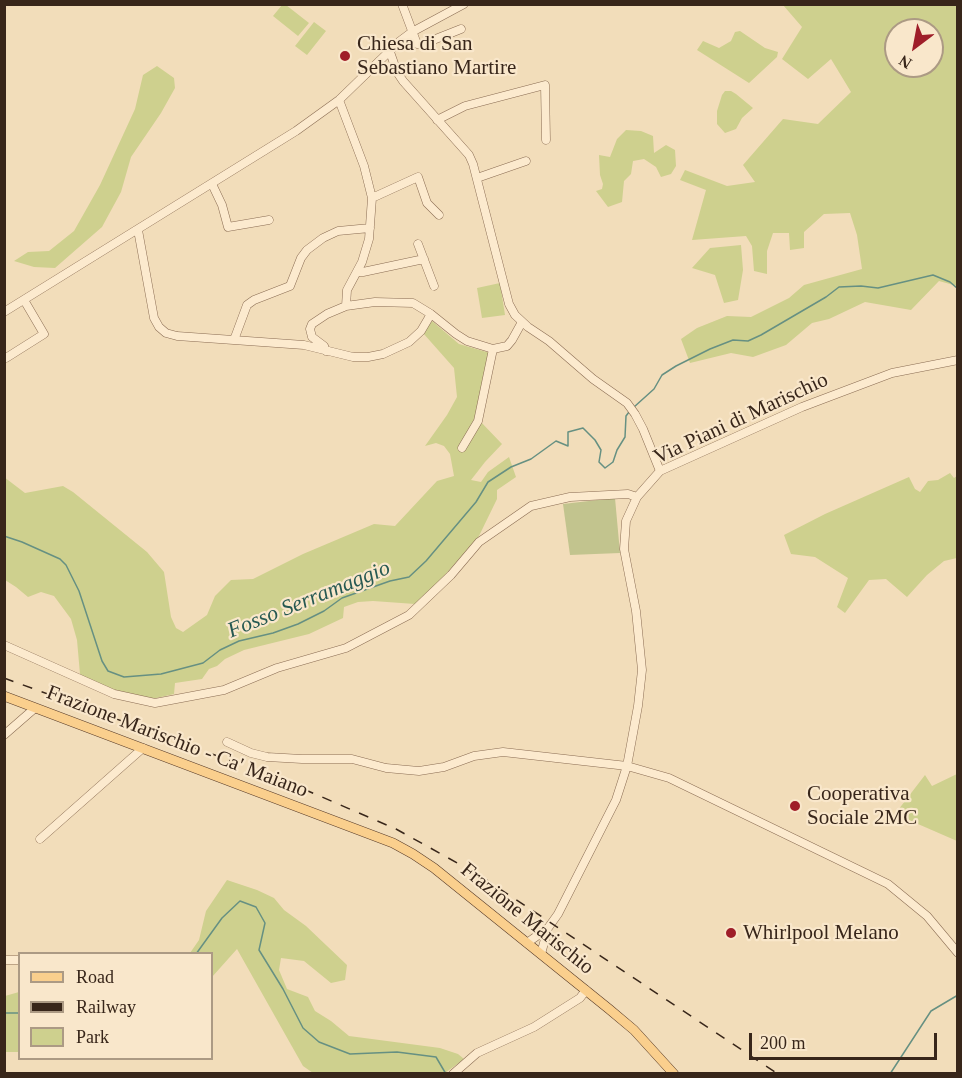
<!DOCTYPE html>
<style>
body{margin:0}
#map{position:relative;width:962px;height:1078px;overflow:hidden;background:#f2ddba;font-family:Georgia,serif}
canvas{display:block}
.frame{position:absolute;inset:0;border:6px solid #38261a;pointer-events:none}
.legend{position:absolute;left:18px;top:952px;width:195px;height:108px;box-sizing:border-box;background:#f9e7cb;border:2px solid #ac9a84;margin:0;padding:8px 10px;list-style:none;font-size:18px;color:#38261a}
.legend li{display:flex;align-items:center;gap:12px;height:30px}
.legend b{width:30px;border:2px solid #ac9a84}
.north{position:absolute;left:884px;top:18px;width:60px;height:60px;box-sizing:border-box;background:#f9e7cb;border:2px solid #ac9a84;border-radius:50%;rotate:212deg;font-size:16px;font-weight:700;line-height:24px;text-align:center;color:#38261a}
.north::after{content:'';display:block;margin:auto;width:21px;height:27px;background:#9f1e29;clip-path:polygon(50% 0,100% 100%,50% 72%,0 100%)}
.scale{position:absolute;left:749px;top:1033px;width:188px;height:27px;box-sizing:border-box;border:3px solid #38261a;border-top:0;padding-left:8px;font-size:18px;line-height:21px;white-space:nowrap;color:#38261a;-webkit-text-stroke:4px #f9e7cb;paint-order:stroke}
</style>
<div id="map">
<canvas width="962" height="1078"></canvas>
<div class="frame"></div>
<ul class="legend">
<li><b style="height:8px;background:#facf8d"></b>Road</li>
<li><b style="height:8px;background:#38261a"></b>Railway</li>
<li><b style="height:16px;background:#ced08e"></b>Park</li>
</ul>
<div class="north">N</div>
<div class="scale">200 m</div>
</div>
<script>
const g = document.querySelector('canvas').getContext('2d');
g.lineJoin = 'round';
function paint(path, color) { g.fillStyle = color; g.fill(path, 'evenodd'); }
const shape = rows => new Path2D(rows.map(r => 'M' + r).join(''));
function stroke(path, color, width, dash) { g.strokeStyle = color; g.lineWidth = width; g.lineCap = dash ? 'butt' : 'round'; g.setLineDash(dash || []); g.stroke(path); }
function label(font, color, halo, rows, align = 'center') {
  g.font = font + ' Georgia,serif'; g.lineWidth = 4.5; g.setLineDash([]); g.textBaseline = 'middle'; g.strokeStyle = halo; g.fillStyle = color; for (const [text, x, y, turn = 0] of rows) {
    g.save(); g.translate(x, y); g.rotate((+turn || 0) * Math.PI / 180); g.textAlign = isNaN(turn) ? turn : align; if (halo) g.strokeText(text, 0, 0); g.fillText(text, 0, 0); g.restore();
  }
}
paint(shape([
 [282,5,286,5,309,23,298,36,273,16],
 [783,5,957,5,957,286,939,281,911,310,865,302,829,319,812,323,786,345,753,357,731,353,690,363,681,339,697,328,727,316,751,317,789,298,804,285,862,269,857,235,850,213,824,214,804,232,804,248,790,250,789,233,773,233,767,251,767,274,754,271,752,246,746,236,692,240,706,190,680,180,685,170,727,186,755,182,743,165,783,119,818,124,851,92,831,59,808,79,782,59,802,27],
 [896,30,932,30,932,66,896,66],
 [314,22,326,31,307,55,295,46],
 [740,31,765,48,778,52,777,57,749,83,697,50,703,41,719,48,731,41,735,32],
 [157,66,174,78,175,88,161,113,131,157,121,192,102,227,55,268,34,267,14,261,28,252,49,251,74,231,100,185,135,109,143,75],
 [725,91,731,91,736,94,753,108,742,118,736,129,725,133,717,124,717,111,722,95],
 [626,130,641,131,653,136,654,153,666,145,675,150,676,166,671,174,661,177,656,167,644,159,633,161,631,174,624,181,622,202,608,207,596,191,602,189,603,184,600,175,599,155,610,157,617,139],
 [741,245,743,270,738,300,724,303,715,275,692,268,710,248],
 [500,283,505,315,482,318,477,288],
 [432,321,459,344,490,353,479,420,502,444,485,462,471,480,481,482,488,472,509,457,516,477,497,490,497,499,478,538,433,588,415,604,373,601,358,602,344,607,343,618,309,634,244,650,225,659,217,666,209,669,202,679,175,683,174,694,152,699,123,695,90,681,80,674,77,640,71,619,54,596,41,592,28,597,16,587,5,580,4,477,25,493,63,486,73,492,147,552,164,572,171,617,176,628,183,632,207,615,215,596,231,580,253,579,303,554,374,524,395,526,437,481,454,476,450,454,444,446,436,443,425,446,447,415,457,397,454,368,423,333],
 [950,473,954,478,957,476,957,558,944,561,927,575,907,597,886,579,869,580,845,613,837,607,848,578,815,557,791,554,784,535,825,514,909,477,915,489,920,492,928,481,938,480],
 [957,774,957,841,895,814,925,775,932,786],
 [227,880,257,890,274,898,284,910,306,926,347,965,345,980,331,983,304,961,281,958,279,970,287,989,308,997,315,1011,331,1021,349,1036,440,1048,458,1054,464,1059,445,1073,313,1073,303,1066,237,949,212,977,212,954,190,953,199,940,206,911],
 [19,992,19,1052,5,1052,5,996]
]), '#ced08e');
paint(shape([
 [615,498,620,553,570,555,563,504]
]), '#c2c48e');
stroke(shape([
 [634,407,654,389,662,375,676,366,710,349,733,340,748,341,761,335,826,297,839,287,861,286,878,288,933,275,950,282,958,289],
 [4,536,22,542,60,559,66,565,79,591,102,661,108,671,124,677,161,674,203,663,220,650,239,641,273,633,298,624,324,611,342,598,390,581,409,577,426,561,476,502,488,482,511,467,531,459,556,441,568,446,568,432,583,428,595,440,601,450,599,462,605,468,613,462,617,450,625,437,626,416,629,412],
 [196,954,222,918,240,901,256,907,265,923,259,950,283,989,303,1028,319,1042,350,1054,397,1052,436,1057,446,1074],
 [4,1013,20,1013],
 [890,1074,931,1011,958,995]
]), '#669082', 1.5);
const minor = shape([
 [402,4,417,44,423,44,461,29],
 [390,52,397,72,403,81,469,155,473,164,509,304,515,315,528,327,549,341,593,379,627,403,635,414,643,429,660,471],
 [339,100,364,166,372,198,369,239,362,262,347,290,346,306],
 [437,120,465,106,545,85,546,140],
 [477,178,526,161],
 [212,184,222,205,228,227,269,220],
 [372,198,418,177,427,203,439,215],
 [138,230,154,318,159,327,166,333,177,336,304,345,353,357,368,357,383,354,409,342,421,331,431,314],
 [418,244,434,286],
 [357,272,363,272,424,259],
 [4,312,296,131,339,100,400,41,412,32,464,4],
 [234,340,247,305,254,300,290,286,301,258,307,250,323,238,338,231,370,228],
 [326,351,324,346,312,337,310,329,312,324,327,314,346,306,375,302,413,303,431,314,456,334,467,341,493,349,507,346,512,340,522,322],
 [6,358,44,334,24,300],
 [462,448,478,421,493,349],
 [4,645,114,694,155,703,224,690,277,668,346,648,409,615,451,575,479,542,531,506,570,497,628,494,637,497],
 [4,735,35,708],
 [227,742,251,753,267,757,302,759,352,759,386,768,419,771,444,767,474,756,503,752,627,766,669,778,888,884,927,916,958,953],
 [40,839,143,748],
 [527,943,548,928,558,914,616,800,627,766,638,706,642,670,636,611,624,549,626,521,637,497,660,471,802,407,892,373,958,360],
 [541,954,548,928],
 [4,960,20,960],
 [453,1074,477,1053,534,1027,580,998,586,990]
]);
const major = shape([
 [4,696,393,843,413,854,434,868,609,1009,634,1030,674,1074]
]);
stroke(minor, '#8a6c53', 9);
stroke(major, '#573a28', 10);
stroke(minor, '#fceace', 8);
stroke(major, '#facf8d', 9);
stroke(shape([
 [4,678,278,778,396,829,479,875,778,1074]
]), '#38261a', 1.5, [10, 10]);
for (const [x, y, r, color] of [
 [345,56,6,"#9f1e29"],
 [795,806,6,"#9f1e29"],
 [731,933,6,"#9f1e29"]
]) { const dot = new Path2D(); dot.arc(x, y, r, 0, 2 * Math.PI); g.fillStyle = color; g.fill(dot); stroke(dot, '#f9e7cb', 2); }
label('21px', '#38261a', '#f9e7cb', [
 ["Chiesa di San",357,44],
 ["Sebastiano Martire",357,68],
 ["Cooperativa",807,794],
 ["Sociale 2MC",807,818],
 ["Whirlpool Melano",743,933]
], 'left');
label('21px', '#38261a', '#f9e7cb', [
 ["Via Piani di Marischio",741,419,-25],
 ["Frazione Marischio - Ca' Maiano",177,742,21],
 ["Frazione Marischio",527,919,39]
]);
label('italic 22px', '#275952', '#f9e7cb', [
 ["Fosso Serramaggio",309,600,-22]
]);
</script>
